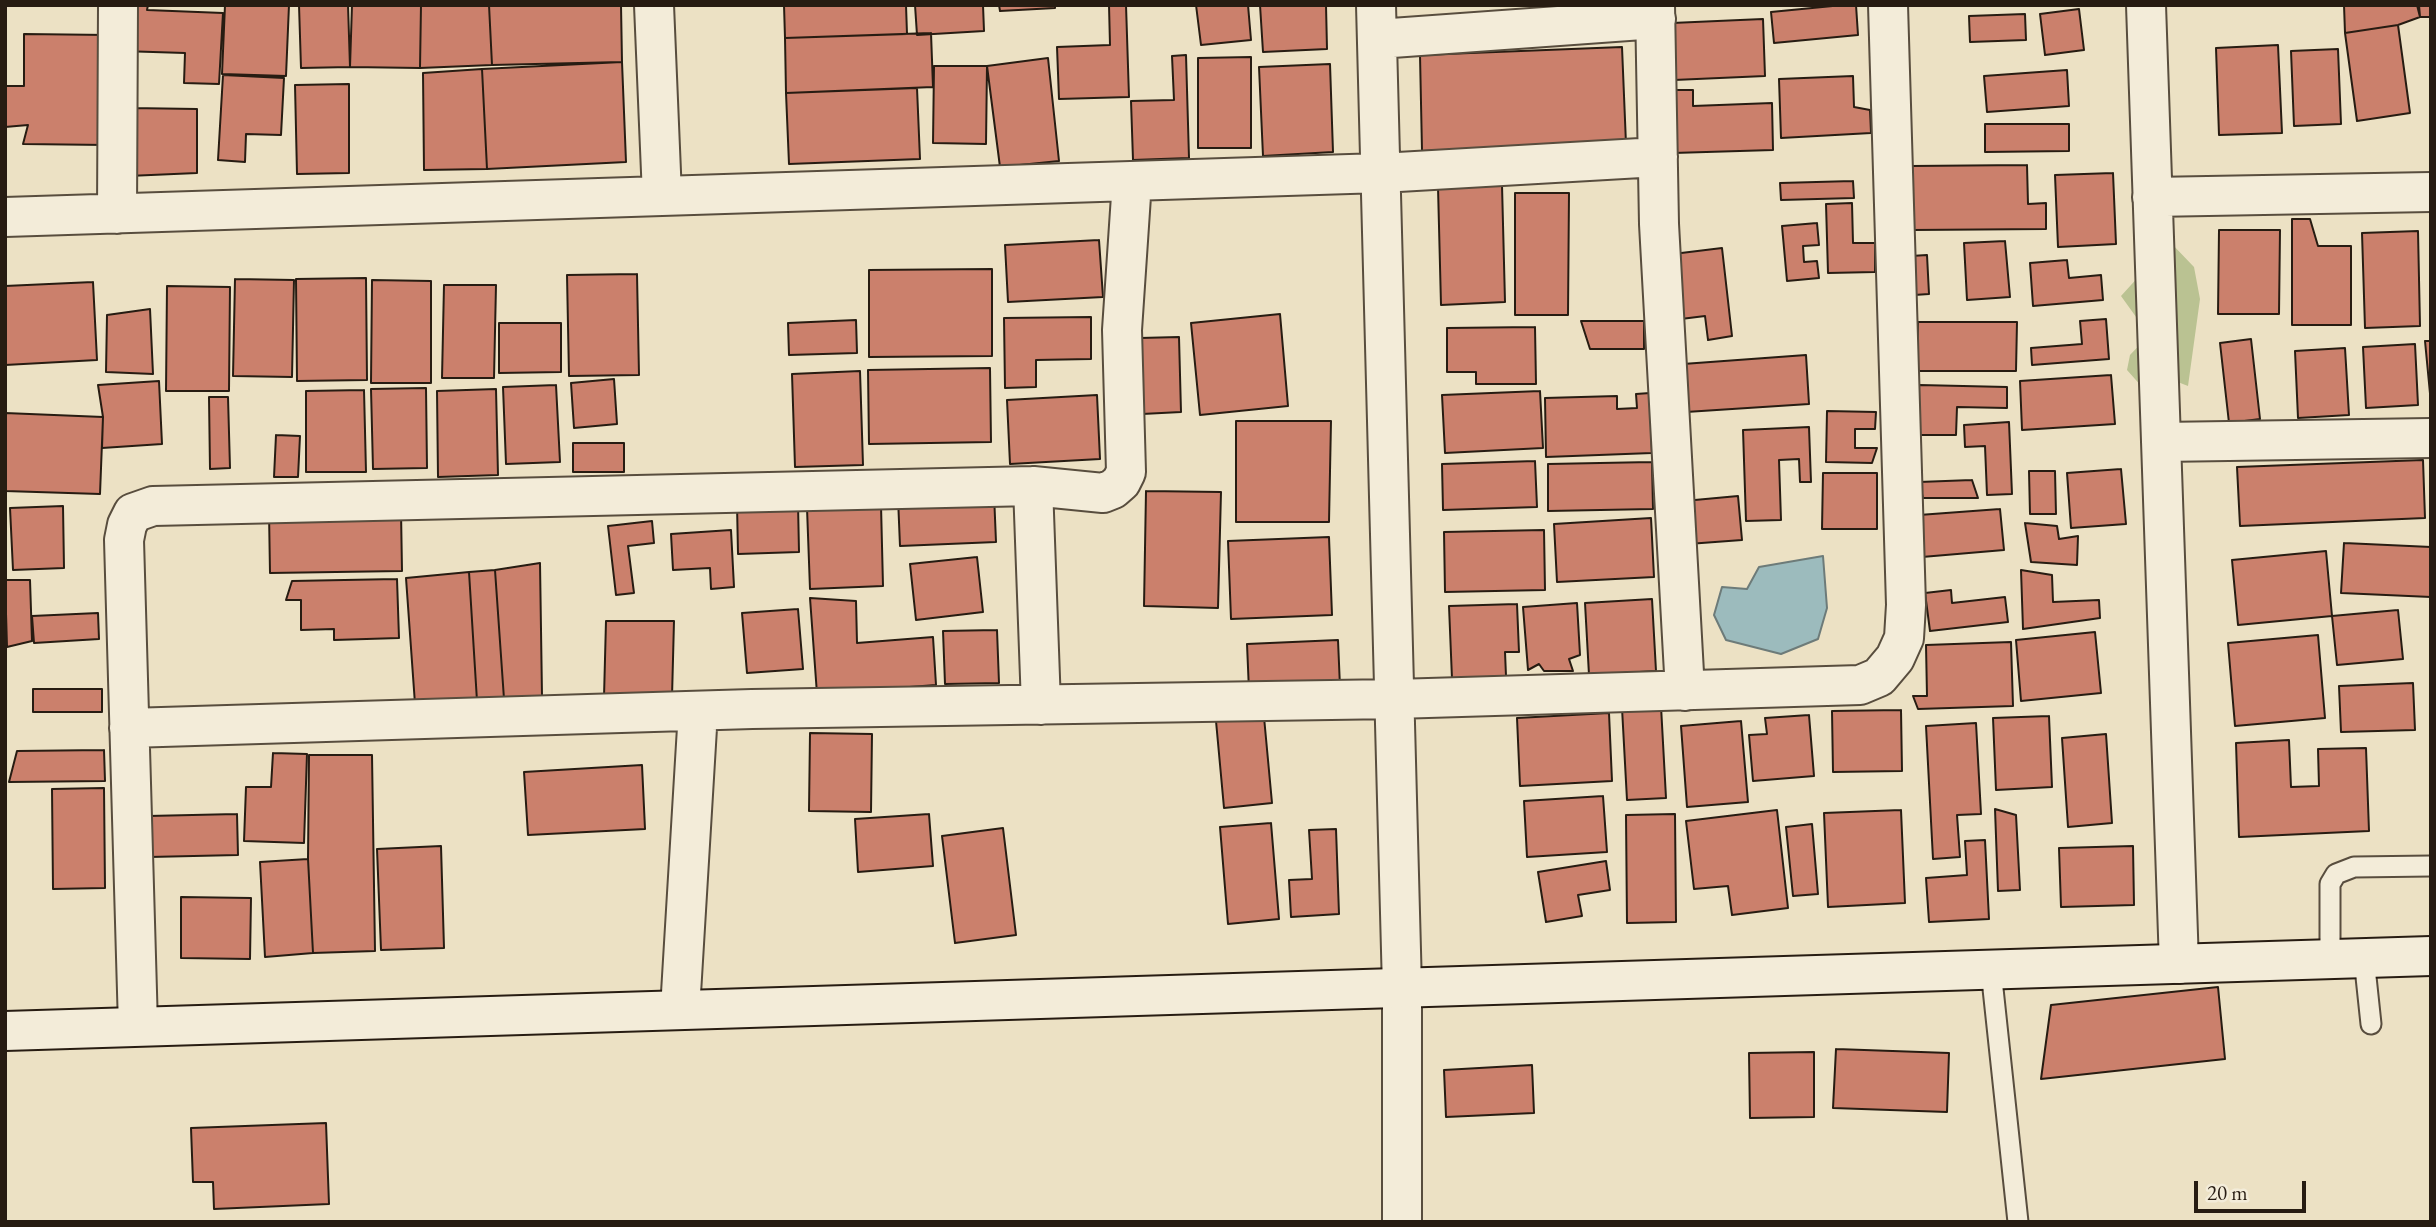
<!DOCTYPE html>
<style>
body{margin:0}
#map{position:relative;width:2436px;height:1227px;overflow:hidden;background:#ece1c4;font-family:"EB Garamond",serif}
canvas{display:block}
.frame{position:absolute;inset:0;border:7px solid #271c12;pointer-events:none}
.scale{position:absolute;left:2194px;top:1181px;width:112px;height:32px;box-sizing:border-box;border:4px solid #271c12;border-top:0;padding-left:9px;font-size:21px;line-height:24px;white-space:nowrap;color:#271c12;-webkit-text-stroke:5px #f3ecd9;paint-order:stroke}
</style>
<div id="map">
<canvas width="2436" height="1227"></canvas>
<div class="frame"></div>
<div class="scale">20 m</div>
</div>
<script>
const g = document.querySelector('canvas').getContext('2d');
g.lineJoin = 'round';
function paint(path, color) { g.fillStyle = color; g.fill(path, 'evenodd'); }
const shape = rows => new Path2D(rows.map(r => 'M' + r).join(''));
function stroke(path, color, width, dash) { g.strokeStyle = color; g.lineWidth = width; g.lineCap = dash ? 'butt' : 'round'; g.setLineDash(dash || []); g.stroke(path); }
paint(shape([
 [2170,242,2194,267,2200,299,2188,386,2165,377,2143,388,2127,370,2130,355,2149,335,2121,296]
]), '#bac292');
const water = shape([
 [1823,556,1827,608,1818,639,1781,654,1726,640,1714,615,1722,587,1747,589,1759,567,1823,556]
]);
paint(water, '#9cbbbd');
stroke(water, '#6d7b79', 2);
const building = shape([
 [123,5,148,5,147,10,223,13,219,84,184,83,185,53,121,51,123,5],
 [225,5,289,5,286,76,222,74,225,5],
 [299,5,348,5,350,67,301,68,299,5],
 [352,5,421,5,420,68,350,67,352,5],
 [421,5,489,5,492,65,420,68,421,5],
 [489,5,621,5,622,62,492,65,489,5],
 [784,5,906,5,907,34,785,38,784,5],
 [915,5,983,5,984,31,917,35,915,5],
 [999,5,1055,5,1055,8,1000,11,999,5],
 [1109,5,1126,5,1129,97,1059,99,1057,47,1110,45,1109,5],
 [1196,5,1248,5,1251,40,1201,45,1196,5],
 [1260,5,1326,5,1327,49,1263,52,1260,5],
 [1843,5,1856,5,1858,35,1774,43,1771,12,1843,5],
 [2344,5,2417,5,2420,17,2398,25,2345,33,2344,5],
 [2419,5,2431,5,2431,17,2420,17,2419,5],
 [2079,9,2084,50,2045,55,2040,14,2079,9],
 [2025,14,2026,40,1970,42,1969,16,2025,14],
 [1763,19,1765,76,1674,80,1672,23,1763,19],
 [2398,25,2410,113,2357,121,2345,33,2398,25],
 [931,33,933,87,786,93,785,38,931,33],
 [24,34,108,35,107,145,23,144,28,125,5,127,5,86,24,86,24,34],
 [2278,45,2282,133,2219,135,2216,48,2278,45],
 [1622,47,1626,144,1422,151,1420,55,1622,47],
 [2338,49,2341,124,2294,126,2291,51,2338,49],
 [1186,55,1189,158,1133,160,1131,101,1174,100,1172,56,1186,55],
 [1251,57,1251,148,1198,148,1198,58,1251,57],
 [1048,58,1059,161,1000,167,987,66,1048,58],
 [622,62,626,162,487,169,482,69,622,62],
 [1330,64,1333,152,1263,156,1259,67,1330,64],
 [934,66,987,66,986,144,933,143,934,66],
 [482,69,487,169,424,170,423,73,482,69],
 [2067,70,2069,106,1987,112,1984,76,2067,70],
 [223,75,284,78,281,135,246,134,245,162,218,160,223,75],
 [1853,76,1854,107,1870,110,1871,133,1781,138,1779,79,1853,76],
 [349,84,349,173,297,174,295,85,349,84],
 [917,88,920,159,789,164,786,93,917,88],
 [1672,90,1693,90,1693,106,1772,103,1773,150,1673,153,1672,90],
 [130,108,197,109,197,173,128,176,130,108],
 [1985,124,2069,124,2069,151,1985,152,1985,124],
 [2027,165,2028,204,2046,203,2046,229,1912,230,1911,166,2027,165],
 [2113,173,2116,244,2058,247,2055,175,2113,173],
 [1853,181,1854,198,1781,200,1780,183,1853,181],
 [1502,185,1505,302,1441,305,1438,187,1502,185],
 [1515,193,1569,193,1568,315,1515,315,1515,193],
 [1852,203,1853,243,1875,243,1875,272,1828,273,1826,204,1852,203],
 [2292,219,2310,219,2318,246,2351,246,2351,325,2292,325,2292,219],
 [1817,223,1819,245,1803,246,1804,262,1817,261,1819,278,1787,281,1782,226,1817,223],
 [2219,230,2280,230,2279,314,2218,314,2219,230],
 [2418,231,2420,326,2365,328,2362,233,2418,231],
 [1099,240,1103,297,1008,302,1005,245,1099,240],
 [2005,241,2010,297,1967,300,1964,243,2005,241],
 [1722,248,1732,336,1708,340,1705,316,1681,319,1673,254,1722,248],
 [1927,255,1929,294,1914,295,1911,256,1927,255],
 [2067,260,2069,278,2101,275,2103,300,2033,306,2030,263,2067,260],
 [992,269,992,356,869,357,869,270,992,269],
 [637,274,639,375,569,376,567,275,637,274],
 [366,278,367,380,297,381,296,279,366,278],
 [235,279,294,280,292,377,233,376,235,279],
 [372,280,431,281,431,383,371,383,372,280],
 [93,282,97,360,5,365,5,286,93,282],
 [444,285,496,285,494,378,442,378,444,285],
 [167,286,230,287,229,391,166,391,167,286],
 [150,309,153,374,106,372,107,315,150,309],
 [1280,314,1288,406,1200,415,1191,323,1280,314],
 [1091,317,1091,359,1036,360,1036,387,1005,388,1004,318,1091,317],
 [2106,319,2109,359,2032,365,2031,348,2082,344,2080,321,2106,319],
 [856,320,857,353,789,355,788,323,856,320],
 [1581,321,1644,321,1644,349,1590,349,1581,321],
 [1918,322,2017,322,2016,371,1917,371,1918,322],
 [499,323,561,323,561,372,499,373,499,323],
 [1535,327,1536,384,1476,384,1476,372,1447,372,1447,328,1535,327],
 [1179,337,1181,412,1142,414,1140,338,1179,337],
 [2251,339,2260,419,2229,423,2220,343,2251,339],
 [2425,341,2431,341,2431,404,2425,341],
 [2415,344,2418,405,2366,408,2363,347,2415,344],
 [2345,348,2349,415,2298,418,2295,351,2345,348],
 [1806,355,1809,404,1686,412,1683,364,1806,355],
 [990,368,991,442,869,444,868,370,990,368],
 [860,371,863,465,795,467,792,374,860,371],
 [2111,375,2115,424,2022,430,2020,381,2111,375],
 [614,379,617,424,574,428,571,383,614,379],
 [159,381,162,444,102,448,103,417,98,385,159,381],
 [556,385,560,462,506,464,503,387,556,385],
 [1919,385,2007,387,2007,408,1957,407,1956,435,1918,435,1919,385],
 [426,388,427,468,373,469,371,389,426,388],
 [496,389,498,475,438,477,437,391,496,389],
 [364,390,366,472,306,472,306,391,364,390],
 [1540,391,1543,448,1445,453,1442,395,1540,391],
 [1650,393,1652,453,1546,457,1545,398,1617,396,1617,409,1637,408,1636,394,1650,393],
 [1097,395,1100,459,1010,464,1007,400,1097,395],
 [209,397,228,397,230,468,210,469,209,397],
 [1827,411,1876,412,1875,429,1855,429,1855,448,1877,448,1872,463,1826,462,1827,411],
 [5,413,103,417,100,494,5,491,5,413],
 [1236,421,1331,421,1329,522,1236,522,1236,421],
 [2009,422,2012,494,1987,495,1985,446,1965,447,1964,425,2009,422],
 [1809,427,1811,482,1800,482,1799,459,1779,460,1781,520,1746,521,1743,430,1809,427],
 [276,435,300,436,298,477,274,477,276,435],
 [573,443,624,443,624,472,573,472,573,443],
 [2423,460,2425,518,2240,526,2237,467,2423,460],
 [1535,461,1537,507,1443,510,1442,464,1535,461],
 [1652,462,1653,509,1548,511,1548,464,1652,462],
 [2121,469,2126,524,2071,528,2067,473,2121,469],
 [2029,471,2055,471,2056,514,2030,514,2029,471],
 [1823,473,1877,473,1877,529,1822,529,1823,473],
 [1972,480,1978,498,1923,498,1919,482,1972,480],
 [1146,491,1221,492,1218,608,1144,606,1146,491],
 [994,494,996,542,900,546,898,498,994,494],
 [1738,496,1742,540,1688,544,1684,501,1738,496],
 [798,503,799,552,738,554,737,504,798,503],
 [881,505,883,586,810,589,807,508,881,505],
 [63,506,64,568,13,570,10,508,63,506],
 [2000,509,2004,550,1922,557,1919,515,2000,509],
 [401,511,402,571,270,573,269,512,401,511],
 [1651,518,1654,577,1557,582,1554,524,1651,518],
 [652,521,654,543,628,546,634,593,616,595,608,526,652,521],
 [2025,523,2057,526,2059,539,2078,536,2077,565,2031,562,2025,523],
 [731,530,734,587,711,589,710,568,673,570,671,534,731,530],
 [1544,530,1545,590,1445,592,1444,532,1544,530],
 [1329,537,1332,615,1231,619,1228,541,1329,537],
 [2344,543,2431,547,2431,597,2341,593,2344,543],
 [2326,551,2332,616,2238,625,2232,560,2326,551],
 [977,557,983,612,916,620,910,564,977,557],
 [540,563,542,696,504,699,495,570,540,563],
 [495,570,504,699,477,701,469,572,495,570],
 [2021,570,2052,575,2053,602,2099,600,2100,618,2023,629,2021,570],
 [469,572,477,701,415,704,406,578,469,572],
 [397,579,399,638,334,640,334,629,301,630,301,600,286,600,292,581,397,579],
 [5,580,30,580,32,641,7,647,5,580],
 [1951,590,1952,603,2005,597,2008,622,1930,631,1925,593,1951,590],
 [810,598,856,601,857,643,933,637,936,685,817,694,810,598],
 [1652,599,1656,671,1589,675,1585,603,1652,599],
 [1577,603,1580,655,1569,659,1573,671,1544,671,1539,664,1528,670,1523,607,1577,603],
 [1517,604,1519,652,1505,652,1506,676,1452,679,1449,606,1517,604],
 [798,609,803,669,747,673,742,613,798,609],
 [2398,610,2403,659,2337,665,2332,616,2398,610],
 [98,613,99,639,34,643,32,616,98,613],
 [606,621,674,621,672,697,604,697,606,621],
 [997,630,999,683,945,684,943,631,997,630],
 [2095,632,2101,693,2021,701,2016,640,2095,632],
 [2318,635,2325,718,2235,726,2228,643,2318,635],
 [1338,640,1340,687,1249,691,1247,644,1338,640],
 [2011,642,2013,706,1918,709,1913,696,1927,696,1926,645,2011,642],
 [2413,683,2415,730,2341,732,2339,686,2413,683],
 [33,689,102,689,102,712,33,712,33,689],
 [1661,706,1666,798,1627,800,1622,708,1661,706],
 [1901,710,1902,771,1833,772,1832,711,1901,710],
 [1609,713,1612,781,1520,786,1517,718,1609,713],
 [1809,715,1814,776,1753,781,1749,735,1767,734,1765,718,1809,715],
 [2049,716,2052,787,1996,790,1993,718,2049,716],
 [1264,717,1272,803,1224,808,1216,721,1264,717],
 [1741,721,1748,802,1687,807,1681,726,1741,721],
 [1976,723,1981,814,1957,815,1960,857,1933,859,1926,726,1976,723],
 [810,733,872,734,871,812,809,811,810,733],
 [2106,734,2112,823,2068,827,2062,738,2106,734],
 [2289,740,2291,787,2319,786,2318,749,2366,748,2369,831,2239,837,2236,743,2289,740],
 [104,750,105,781,9,782,17,751,104,750],
 [273,753,307,754,304,843,244,841,246,787,271,787,273,753],
 [309,755,372,755,375,951,313,953,308,859,309,755],
 [642,765,645,829,528,835,524,772,642,765],
 [104,788,105,888,53,889,52,789,104,788],
 [1603,796,1607,852,1527,857,1524,801,1603,796],
 [1995,809,2016,815,2020,890,1998,891,1995,809],
 [1777,810,1788,908,1732,915,1728,886,1694,889,1686,821,1777,810],
 [1901,810,1905,903,1828,907,1824,813,1901,810],
 [237,814,238,855,149,857,148,816,237,814],
 [929,814,933,866,858,872,855,819,929,814],
 [1675,814,1676,922,1627,923,1626,815,1675,814],
 [1271,823,1279,919,1228,924,1220,827,1271,823],
 [1812,824,1818,894,1793,896,1786,827,1812,824],
 [1003,828,1016,935,955,943,942,836,1003,828],
 [1336,829,1339,914,1291,917,1289,880,1312,879,1309,830,1336,829],
 [1985,840,1989,919,1929,922,1926,878,1967,875,1965,841,1985,840],
 [441,846,444,948,381,950,377,849,441,846],
 [2133,846,2134,905,2061,907,2059,848,2133,846],
 [308,859,313,953,265,957,260,862,308,859],
 [1606,861,1610,890,1578,895,1582,916,1546,922,1538,872,1606,861],
 [181,897,251,898,250,959,181,958,181,897],
 [2218,987,2225,1059,2041,1079,2051,1005,2218,987],
 [1836,1049,1949,1053,1947,1112,1833,1108,1836,1049],
 [1814,1052,1814,1117,1750,1118,1749,1053,1814,1052],
 [1532,1065,1534,1113,1446,1117,1444,1070,1532,1065],
 [326,1123,329,1204,214,1209,213,1182,193,1182,191,1128,326,1123]
]);
paint(building, '#cb806c');
stroke(building, '#271c12', 2);
const service = shape([
 [2364,958,2371,1024],
 [2330,959,2330,884,2336,874,2354,867,2431,866],
 [1991,970,2018,1222]
]);
const minor = shape([
 [654,5,662,196],
 [1376,5,1402,988,1402,1222],
 [1655,5,1659,224,1685,691],
 [2146,5,2179,964],
 [1378,39,1656,19],
 [2152,197,2431,192],
 [117,214,118,5],
 [5,217,1381,173,1658,157],
 [2161,442,2431,438],
 [1033,486,1041,705],
 [129,728,752,709,1395,699,1860,685,1879,677,1895,658,1904,638,1906,605,1888,5],
 [680,1010,698,711],
 [138,1026,124,540,127,525,133,513,153,506,1033,486,1103,493,1113,489,1121,482,1126,472,1122,330,1132,181]
]);
const secondary = shape([
 [5,1031,2431,956]
]);
stroke(service, '#584d3e', 23);
stroke(minor, '#584d3e', 42);
stroke(secondary, '#271c12', 42);
stroke(service, '#f3ecd9', 19);
stroke(minor, '#f3ecd9', 38);
stroke(secondary, '#f3ecd9', 38);
</script>
